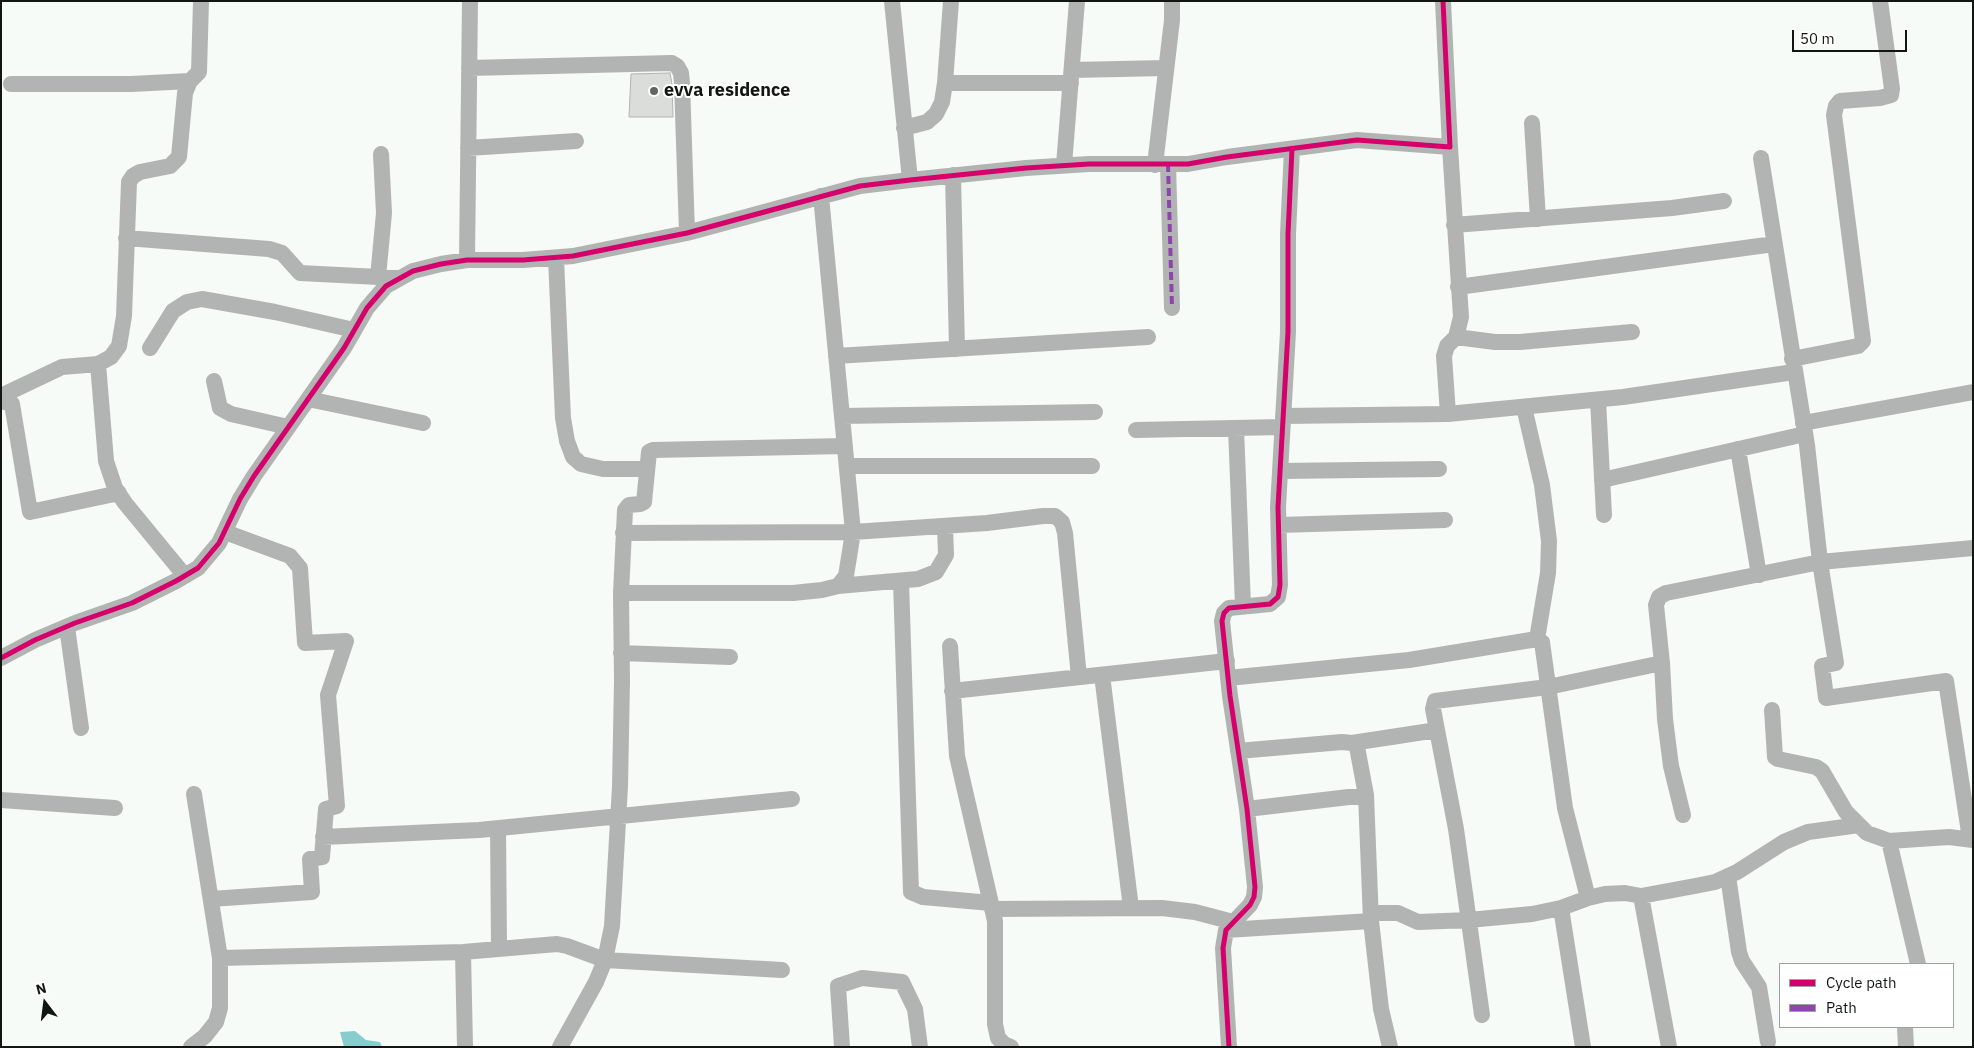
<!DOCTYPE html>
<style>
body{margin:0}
#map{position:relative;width:1974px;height:1048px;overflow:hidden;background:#f6fbf7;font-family:"IBM Plex Sans",sans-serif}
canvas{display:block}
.frame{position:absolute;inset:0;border:2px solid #121613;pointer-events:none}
.legend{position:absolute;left:1779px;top:963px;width:175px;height:65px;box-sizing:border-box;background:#fff;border:1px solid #a0a2a1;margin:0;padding:6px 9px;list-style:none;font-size:15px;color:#121613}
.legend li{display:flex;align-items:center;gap:10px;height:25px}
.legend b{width:25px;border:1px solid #a0a2a1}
.north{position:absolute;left:20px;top:978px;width:50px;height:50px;-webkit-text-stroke:4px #fff;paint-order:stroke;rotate:345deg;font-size:14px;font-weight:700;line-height:20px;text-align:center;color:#121613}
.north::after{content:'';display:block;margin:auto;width:18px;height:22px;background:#121613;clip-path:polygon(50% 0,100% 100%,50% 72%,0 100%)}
.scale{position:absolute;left:1792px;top:30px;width:115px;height:22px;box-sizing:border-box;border:2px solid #121613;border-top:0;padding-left:6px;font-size:15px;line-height:18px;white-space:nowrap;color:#121613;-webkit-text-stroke:4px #fff;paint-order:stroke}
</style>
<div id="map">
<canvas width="1974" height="1048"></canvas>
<div class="frame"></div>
<ul class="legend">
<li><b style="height:6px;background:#d6006c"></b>Cycle path</li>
<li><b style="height:6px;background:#8e44ad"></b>Path</li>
</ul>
<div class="north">N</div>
<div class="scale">50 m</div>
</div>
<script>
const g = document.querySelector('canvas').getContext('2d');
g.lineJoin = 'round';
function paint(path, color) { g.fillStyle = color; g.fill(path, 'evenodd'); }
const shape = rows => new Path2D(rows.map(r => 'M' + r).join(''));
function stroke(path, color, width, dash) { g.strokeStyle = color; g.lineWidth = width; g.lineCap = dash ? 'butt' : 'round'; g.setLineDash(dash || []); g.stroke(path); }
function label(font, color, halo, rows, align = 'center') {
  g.font = font + ' "IBM Plex Sans",sans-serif'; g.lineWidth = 4; g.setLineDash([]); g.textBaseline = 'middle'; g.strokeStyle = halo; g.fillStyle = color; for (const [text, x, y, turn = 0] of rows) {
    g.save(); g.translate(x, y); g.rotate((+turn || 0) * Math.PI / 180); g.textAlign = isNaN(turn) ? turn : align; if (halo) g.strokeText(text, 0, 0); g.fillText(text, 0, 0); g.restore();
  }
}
paint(shape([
 [355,1031,366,1040,380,1042,382,1047,344,1047,340,1032]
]), '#87cdce');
const building = shape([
 [670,73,672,84,673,117,629,117,631,74,670,73]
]);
paint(building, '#daddda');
stroke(building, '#b0b4b0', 1);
stroke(shape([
 [892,1,910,180],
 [469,68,672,63,677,66,681,73,682,83,687,233],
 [1072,70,1166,68],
 [945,83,1071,83],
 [11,84,131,84,190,81],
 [1532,123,1538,219],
 [904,128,927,122,936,114,942,102,945,83,951,1],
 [468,148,576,141],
 [1761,158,1807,445,1820,562,1836,663,1822,666,1826,698,1946,681,1970,839],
 [1168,164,1172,308],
 [1064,165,1077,1],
 [1155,165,1172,20,1172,1],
 [953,175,957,349],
 [1454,225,1672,208,1724,201],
 [126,238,269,249,282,253,300,273,398,278],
 [556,258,563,418,567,441,573,457,581,464,603,469,647,469],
 [467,260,470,1],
 [378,277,384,213,381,154],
 [1458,287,1774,244],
 [1456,337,1495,342,1520,342,1632,332],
 [150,348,173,311,187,302,202,299,275,312,354,330],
 [836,356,1148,337],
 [1792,359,1858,346,1863,341,1834,115,1836,106,1840,101,1880,98,1891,95,1892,89,1880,1],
 [98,364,106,461,115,488,125,503,185,576],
 [214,381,220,408,231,414,288,427],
 [1,396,62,367,98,364,111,357,119,346,124,316,129,182,133,176,140,172,170,166,179,157,185,93,190,81,199,72,201,1],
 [308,399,423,423],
 [1598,400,1604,515],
 [1,401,12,404,30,512,119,493],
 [1524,407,1542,485,1549,541,1548,573,1537,639],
 [1448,414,1444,356,1447,346,1456,337,1461,317,1450,147],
 [842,416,1095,412],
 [1283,416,1448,414,1623,397,1794,372],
 [1803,423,1973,392],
 [1236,428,1243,606],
 [1136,430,1282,427],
 [1738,449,1759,575],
 [847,466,1092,466],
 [1280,471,1439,469],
 [1602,480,1805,434],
 [1279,525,1445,520],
 [623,533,853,532,987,523,1043,516,1055,516,1062,522,1065,533,1079,677],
 [901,581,911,892,923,897,991,903],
 [838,586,918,579,936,572,946,555,945,526],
 [621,593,793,593,822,590,838,586,846,576,853,532,821,196],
 [67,627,81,728],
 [950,646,957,756,995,921,995,1024,998,1038,1004,1044,1011,1047],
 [621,653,730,657],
 [1,658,35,640,75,623,132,603,176,581,198,568,219,543,240,499,254,476,344,348,367,308,386,286,413,271,441,264,467,260,523,260,573,256,687,233,860,186,910,180,1026,168,1089,164,1188,164,1227,157,1357,140,1450,147,1443,1],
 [1662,663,1656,605,1659,597,1666,593,1820,562,1973,548],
 [1102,675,1131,908],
 [1228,678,1409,660,1537,639,1542,642,1565,808,1588,898],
 [952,691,1227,661],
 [1772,710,1775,757,1778,759,1816,767,1822,771,1846,812,1867,833,1889,841,1949,837,1973,840],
 [1352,743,1437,730],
 [1238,751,1342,742,1352,743,1357,747,1366,795,1247,809],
 [1366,795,1371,921,1381,1009,1390,1047],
 [1,800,115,808],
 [498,828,499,947],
 [323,837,479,830,792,799],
 [1889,841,1918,964],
 [1728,876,1739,952,1742,961,1759,987,1768,1042],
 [1641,896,1669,1047],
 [211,899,312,892,310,859,322,857,326,809,337,806,328,695,346,641,305,643,300,568,290,556,225,532],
 [1561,908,1583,1047],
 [992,909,1162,908,1195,912,1233,922],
 [1371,913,1398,913,1418,922,1469,920,1532,914,1561,908,1588,898,1605,894,1625,893,1641,896,1695,886,1715,882,1737,872,1784,842,1808,832,1859,825],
 [1226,930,1371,921],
 [463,952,465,1047],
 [220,958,463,952,557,944,567,946,605,960,782,970],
 [1482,1015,1456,829,1433,709,1435,701,1548,687,1662,663,1665,719,1671,766,1683,815],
 [1905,1027,1906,1047],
 [191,1047,205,1036,216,1022,220,1008,220,958,194,794],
 [560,1047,596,982,605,960,612,926,620,786,622,681,621,593,625,510,629,505,640,504,644,502,649,452,653,450,845,446],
 [842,1047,838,986,862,978,902,982,915,1009,920,1047],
 [1229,1047,1223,948,1226,930,1250,905,1254,897,1255,887,1247,809,1230,696,1222,621,1224,613,1229,608,1270,604,1278,597,1280,585,1278,507,1288,332,1288,234,1292,149]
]), '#b2b4b3', 16);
stroke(shape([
 [1168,164,1172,308]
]), '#8e44ad', 4, [8, 4]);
stroke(shape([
 [1,658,35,640,75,623,132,603,176,581,198,568,219,543,240,499,254,476,344,348,367,308,386,286,413,271,441,264,467,260,523,260,573,256,687,233,860,186,910,180,1026,168,1089,164,1188,164,1227,157,1357,140,1450,147,1443,1],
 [1229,1047,1223,948,1226,930,1250,905,1254,897,1255,887,1247,809,1230,696,1222,621,1224,613,1229,608,1270,604,1278,597,1280,585,1278,507,1288,332,1288,234,1292,149]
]), '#d6006c', 5);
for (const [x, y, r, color] of [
 [654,91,5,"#626663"]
]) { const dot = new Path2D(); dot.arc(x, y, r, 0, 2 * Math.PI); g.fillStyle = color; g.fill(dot); stroke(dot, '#fff', 2); }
label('bold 18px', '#121613', '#fff', [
 ["evva residence",664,91]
], 'left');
</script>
